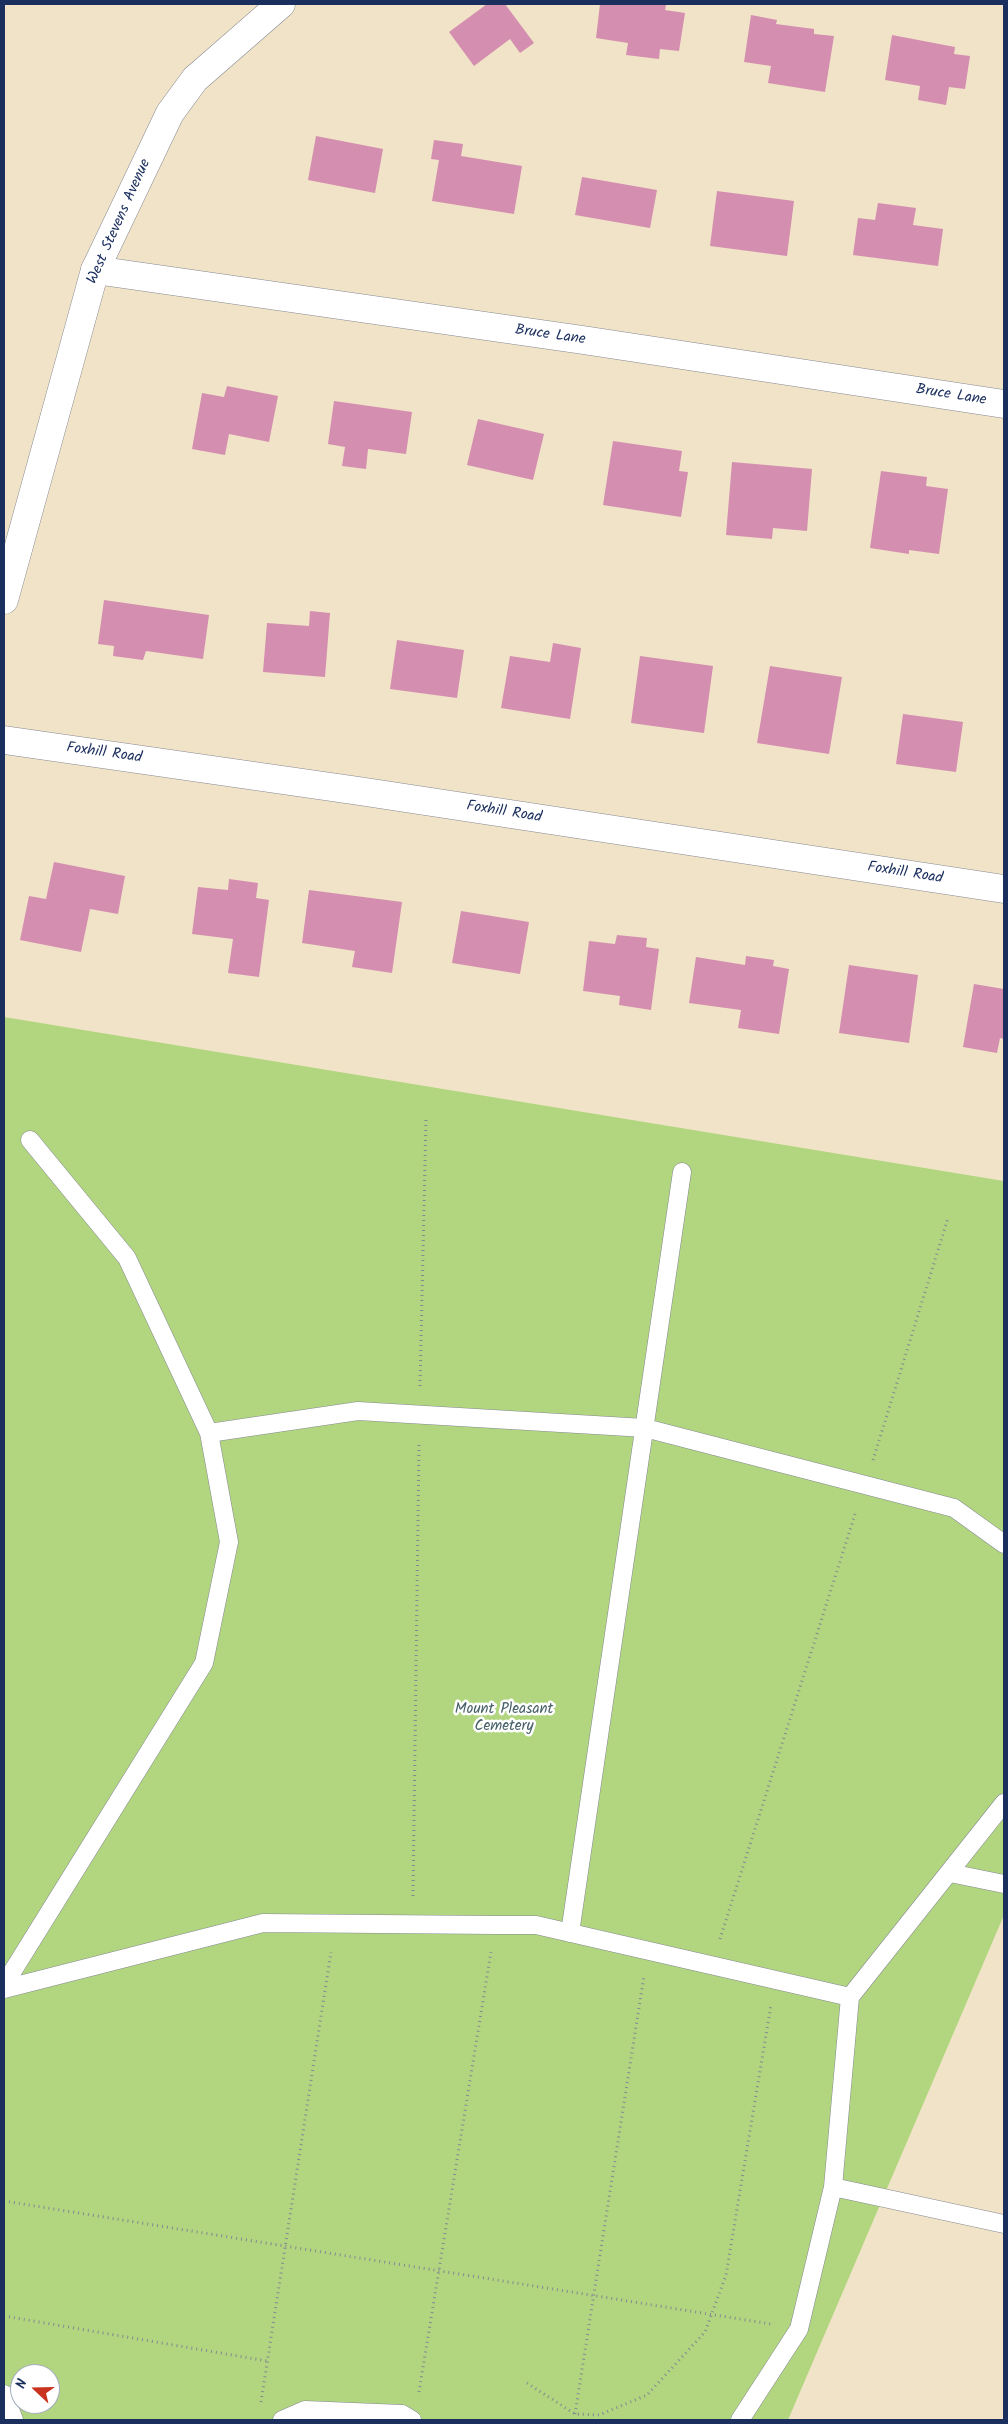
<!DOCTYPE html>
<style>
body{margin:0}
#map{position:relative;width:1008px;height:2424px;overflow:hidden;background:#f1e3c7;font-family:Kalam,sans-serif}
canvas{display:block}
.frame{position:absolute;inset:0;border:5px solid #1b2f5e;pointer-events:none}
.north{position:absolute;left:10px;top:2364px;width:50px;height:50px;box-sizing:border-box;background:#fff;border:1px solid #a4acbf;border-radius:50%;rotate:291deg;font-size:14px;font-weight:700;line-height:20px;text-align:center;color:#1b2f5e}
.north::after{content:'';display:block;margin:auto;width:18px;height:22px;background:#c8321e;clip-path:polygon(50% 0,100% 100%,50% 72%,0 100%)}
</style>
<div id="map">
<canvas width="1008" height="2424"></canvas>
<div class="frame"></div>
<div class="north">N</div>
</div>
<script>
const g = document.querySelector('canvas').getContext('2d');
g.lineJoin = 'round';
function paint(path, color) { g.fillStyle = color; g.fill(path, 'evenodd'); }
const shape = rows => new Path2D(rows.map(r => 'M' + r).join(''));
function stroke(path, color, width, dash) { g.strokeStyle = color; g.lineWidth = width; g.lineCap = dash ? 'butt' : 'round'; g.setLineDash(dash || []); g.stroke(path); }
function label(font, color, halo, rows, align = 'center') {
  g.font = font + ' Kalam,sans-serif'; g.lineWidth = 5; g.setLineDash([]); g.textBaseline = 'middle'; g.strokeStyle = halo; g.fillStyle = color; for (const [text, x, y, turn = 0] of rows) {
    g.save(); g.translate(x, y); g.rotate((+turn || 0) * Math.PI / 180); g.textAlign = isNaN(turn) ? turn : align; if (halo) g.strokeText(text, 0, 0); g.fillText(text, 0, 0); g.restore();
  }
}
paint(shape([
 [4,1017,1004,1181,1004,1915,788,2420,4,2420],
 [20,2374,50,2374,50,2404,20,2404]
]), '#b1d67f');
paint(shape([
 [487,4,505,4,534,43,520,53,510,39,474,66,449,32],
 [600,4,659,4,666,5,665,10,685,13,679,51,660,49,659,59,626,55,628,43,596,38],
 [751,15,777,20,776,24,814,29,814,34,834,36,825,92,768,83,771,66,744,62],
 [892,35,955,47,954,54,970,56,965,89,949,87,946,105,918,100,920,86,885,80],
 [316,136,383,149,375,193,308,180],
 [434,140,463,144,461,156,522,166,514,214,432,201,439,160,431,159],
 [582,177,657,190,650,228,575,215],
 [717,191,794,201,787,256,710,246],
 [878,203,916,208,913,225,943,229,938,266,853,255,858,218,875,220],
 [227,386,278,396,269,442,229,434,225,455,192,449,202,393,224,397],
 [334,401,412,412,406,454,368,449,366,469,342,466,345,447,328,444],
 [478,419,544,434,533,480,467,465],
 [613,441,682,451,679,471,688,472,681,517,603,505],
 [732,462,812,469,807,531,773,528,772,539,726,535],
 [881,471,927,477,926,486,948,489,939,554,909,550,909,554,870,548],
 [104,600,209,615,203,659,146,651,143,660,113,656,114,646,98,644],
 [310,611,330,613,325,677,263,672,267,623,309,626],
 [397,640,464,650,457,698,390,689],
 [553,643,581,648,570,719,501,708,510,656,550,662],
 [640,656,713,666,704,733,631,723],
 [770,666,842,677,829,754,757,743],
 [903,714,963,722,956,772,896,764],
 [54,862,125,876,118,914,90,909,81,952,20,940,29,896,46,899],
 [229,879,258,883,256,898,269,900,259,977,228,973,233,939,192,934,198,887,228,890],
 [309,890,402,902,392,973,352,967,355,951,302,943],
 [461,911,529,922,520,974,452,963],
 [617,935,647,938,646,947,659,949,651,1010,619,1005,620,996,583,991,589,941,615,944],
 [746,956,774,960,773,966,789,969,779,1034,738,1028,741,1010,689,1003,696,957,745,965],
 [849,965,918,975,909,1043,839,1033],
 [974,984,1004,989,1004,1039,1000,1038,997,1053,963,1047]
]), '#d48eb0');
const service = shape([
 [209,1433,358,1411,645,1428,954,1508,1004,1544],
 [950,1873,1004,1884],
 [570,1933,682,1172],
 [4,1985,204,1663,229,1542,209,1433,127,1258,30,1140],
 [4,1989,263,1923,496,1925,536,1925,850,1997],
 [833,2187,1004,2224],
 [4,2394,14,2420],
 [282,2420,305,2410,402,2414,412,2420],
 [740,2420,799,2329,833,2187,850,1997,1004,1803]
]);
const minor = shape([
 [95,270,583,340,1004,404],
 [4,740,359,791,1004,889]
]);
const tertiary = shape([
 [4,600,95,270,170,113,195,79,281,4]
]);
stroke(service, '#868992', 19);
stroke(minor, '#868992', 29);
stroke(tertiary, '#868992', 29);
stroke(shape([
 [420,1386,426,1118],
 [873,1460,948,1218],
 [413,1896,419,1443],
 [720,1939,856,1511],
 [4,2201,771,2324],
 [4,2316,267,2361],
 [527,2383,575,2414,599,2415,647,2395,705,2332,726,2275,771,2005],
 [419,2392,491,1952],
 [261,2402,331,1952],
 [575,2414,644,1976]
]), '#868992', 3, [1, 4]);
stroke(service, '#fff', 18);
stroke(minor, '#fff', 28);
stroke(tertiary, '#fff', 28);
label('15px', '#1b2f5e', '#fff', [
 ["West Stevens Avenue",120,222,-66],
 ["Bruce Lane",550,336,8],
 ["Bruce Lane",951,396,9],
 ["Foxhill Road",104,754,8],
 ["Foxhill Road",504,813,9],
 ["Foxhill Road",905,874,9]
]);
label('15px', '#486168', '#fff', [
 ["Mount Pleasant",504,1710],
 ["Cemetery",504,1727]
]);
</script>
